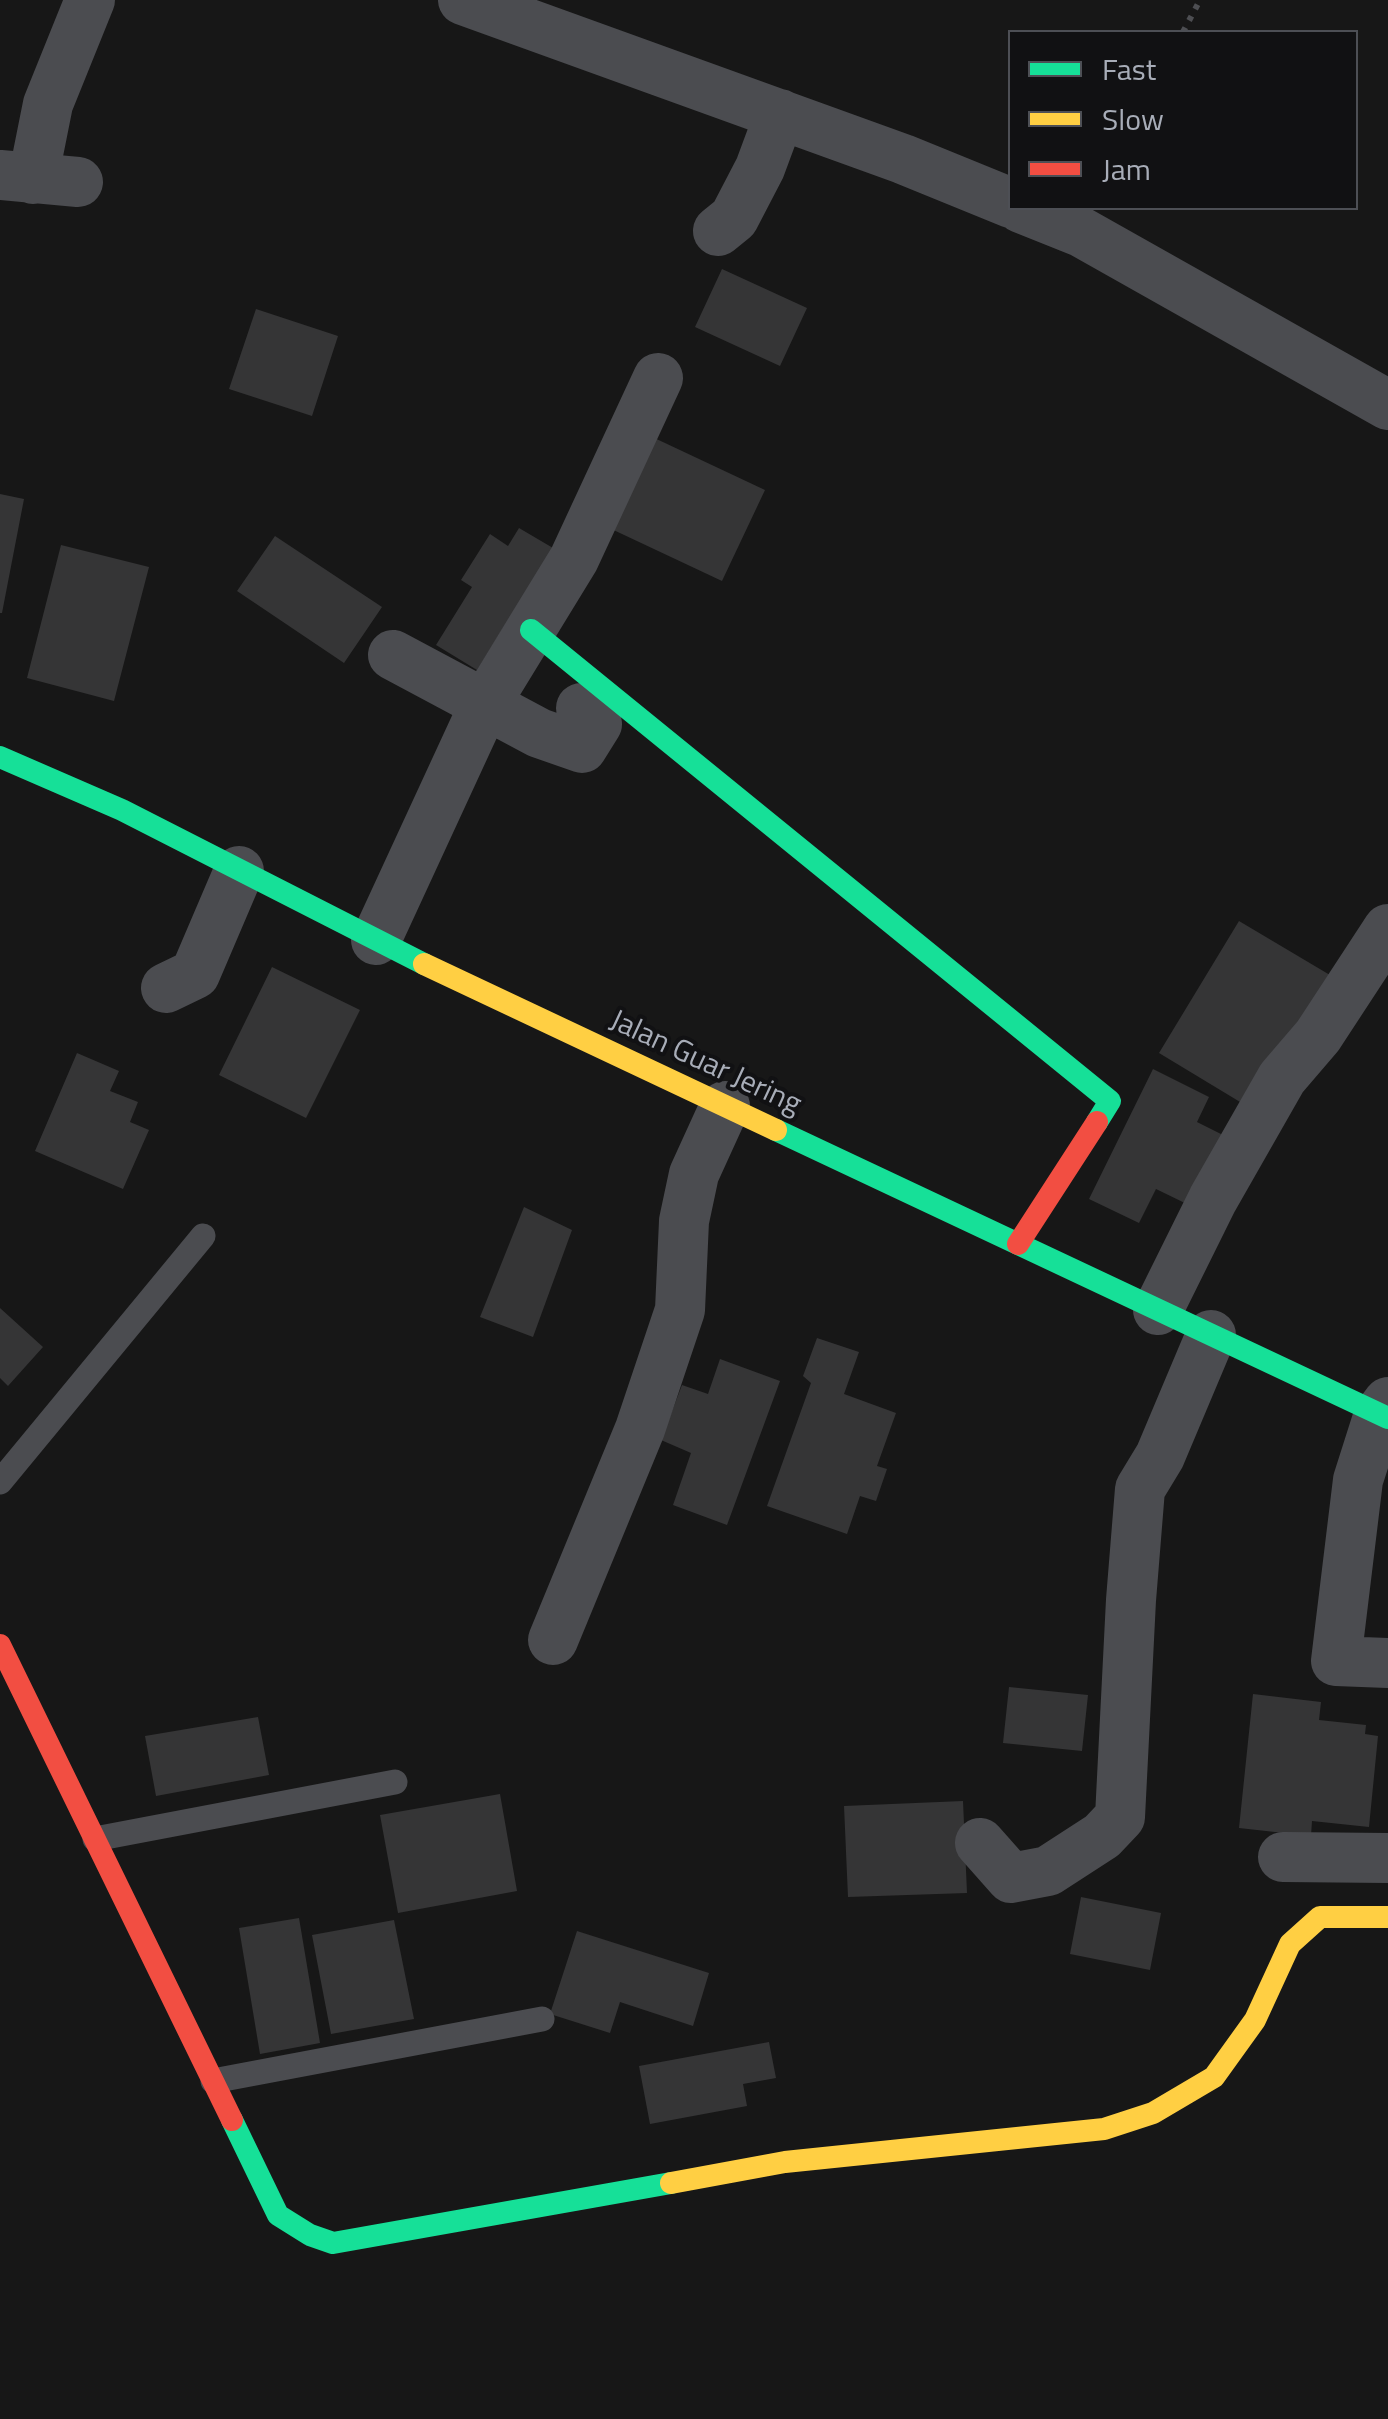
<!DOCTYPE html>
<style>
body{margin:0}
#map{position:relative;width:1388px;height:2419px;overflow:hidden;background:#171717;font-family:"Titillium Web",sans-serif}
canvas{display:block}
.legend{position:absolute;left:1008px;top:30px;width:350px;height:180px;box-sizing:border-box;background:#111113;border:2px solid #4d4f55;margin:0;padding:12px 18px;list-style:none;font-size:30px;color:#a8adb8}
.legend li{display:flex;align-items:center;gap:20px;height:50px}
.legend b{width:50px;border:2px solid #4d4f55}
</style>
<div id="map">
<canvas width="1388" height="2419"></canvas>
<ul class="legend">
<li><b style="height:12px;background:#16e098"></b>Fast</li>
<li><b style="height:12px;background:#ffcf43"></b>Slow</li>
<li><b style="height:12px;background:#f24e42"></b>Jam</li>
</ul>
</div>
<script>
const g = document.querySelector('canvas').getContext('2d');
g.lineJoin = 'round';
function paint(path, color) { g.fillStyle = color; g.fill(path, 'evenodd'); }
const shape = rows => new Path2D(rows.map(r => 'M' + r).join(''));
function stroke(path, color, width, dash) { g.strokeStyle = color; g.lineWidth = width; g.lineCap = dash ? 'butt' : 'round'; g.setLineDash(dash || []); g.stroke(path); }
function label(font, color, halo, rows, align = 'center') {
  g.font = font + ' "Titillium Web",sans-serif'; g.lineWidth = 8; g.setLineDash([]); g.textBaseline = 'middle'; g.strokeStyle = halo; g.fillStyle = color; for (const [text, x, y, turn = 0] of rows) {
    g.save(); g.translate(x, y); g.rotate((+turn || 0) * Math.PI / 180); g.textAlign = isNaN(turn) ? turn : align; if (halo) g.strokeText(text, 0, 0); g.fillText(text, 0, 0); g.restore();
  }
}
paint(shape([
 [722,269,807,308,780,366,695,327],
 [256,309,338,336,312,416,229,389],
 [648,435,765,490,722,581,605,526],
 [0,494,24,499,2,613,0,613],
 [519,528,553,548,477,670,436,645,472,587,461,580,490,534,508,546],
 [275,536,382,607,344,663,237,591],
 [61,545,149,567,114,701,27,678],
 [1239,921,1335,978,1255,1111,1159,1053],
 [272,967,360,1010,306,1118,219,1075],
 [77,1053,119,1071,110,1091,138,1102,130,1122,149,1130,123,1189,35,1151],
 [1153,1069,1209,1097,1197,1122,1225,1136,1191,1206,1156,1189,1139,1223,1089,1199],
 [524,1207,572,1230,533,1337,480,1317],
 [0,1308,43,1347,8,1386,0,1378],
 [817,1338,859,1352,844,1394,896,1413,877,1466,887,1469,876,1501,860,1496,847,1534,767,1506,811,1383,803,1376],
 [720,1359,780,1381,727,1525,673,1505,691,1453,661,1440,682,1385,708,1394],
 [1009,1687,1088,1695,1082,1751,1003,1743],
 [1253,1694,1321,1702,1319,1720,1366,1725,1365,1734,1378,1736,1369,1827,1312,1821,1311,1836,1239,1828],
 [258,1717,269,1775,156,1796,145,1736],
 [500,1794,517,1891,398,1913,380,1815],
 [963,1801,967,1893,848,1897,844,1806],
 [1081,1897,1161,1913,1150,1970,1070,1954],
 [299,1918,320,2043,260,2054,239,1928],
 [394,1920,414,2019,331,2034,312,1935],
 [577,1931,709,1973,693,2026,620,2002,610,2033,550,2014],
 [769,2042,776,2078,743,2084,747,2106,650,2124,639,2066]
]), '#353536');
stroke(shape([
 [1183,32,1200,0]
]), '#4d4e52', 6, [5, 8]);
stroke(shape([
 [0,1482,203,1236],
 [95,1839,395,1782],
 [213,2081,542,2019]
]), '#4b4c50', 25);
stroke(shape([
 [463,0,903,159,1011,203],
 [0,175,78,182],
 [33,179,48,104,90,0],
 [1021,208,1081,232,1388,405],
 [718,231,734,218,760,168,780,114],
 [393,655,539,733,582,748,597,724,581,708],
 [376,940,484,706,574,559,658,378],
 [166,988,195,974,239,871],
 [1158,1310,1213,1199,1282,1078,1318,1036,1388,929],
 [1388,1402,1379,1414,1358,1480,1336,1661,1388,1663],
 [553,1640,640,1429,680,1310,684,1221,694,1174,725,1106],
 [980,1843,1011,1878,1048,1871,1102,1836,1120,1817,1131,1600,1140,1489,1160,1456,1211,1335],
 [1283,1857,1388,1858]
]), '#4b4c50', 50);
stroke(shape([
 [531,630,1110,1101,1097,1122],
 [0,757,122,810,424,964],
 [776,1130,1388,1418],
 [232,2120,278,2215,310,2235,333,2243,671,2183]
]), '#16e098', 22);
stroke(shape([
 [424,964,776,1130],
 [671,2183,785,2162,1104,2129,1153,2113,1214,2077,1255,2020,1290,1944,1320,1917,1388,1917]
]), '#ffcf43', 22);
stroke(shape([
 [1018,1244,1097,1122],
 [0,1645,232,2120]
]), '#f24e42', 22);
label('30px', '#a8adb8', '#111113', [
 ["Jalan Guar Jering",705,1064,25]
]);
</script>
